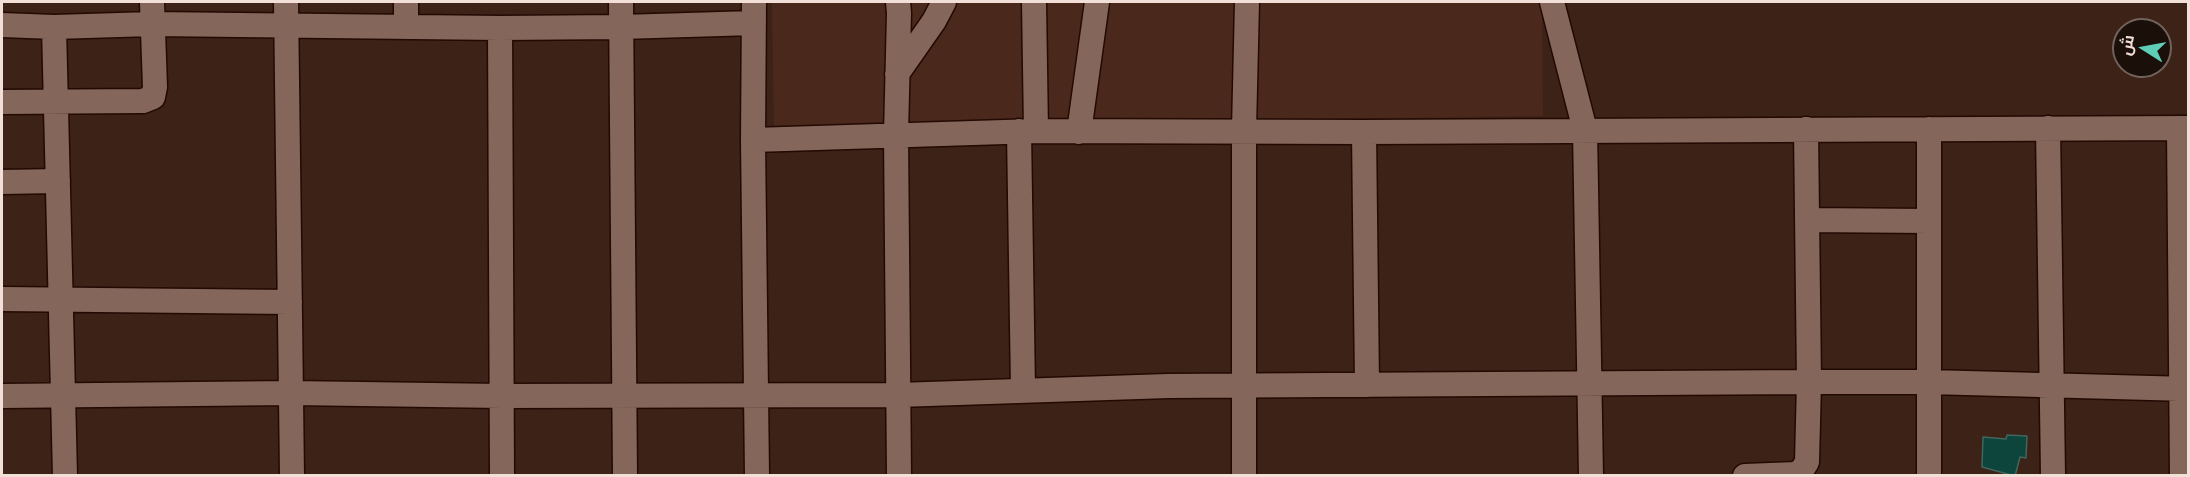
<!DOCTYPE html>
<meta charset="utf-8">
<style>
body{margin:0}
#map{position:relative;width:2190px;height:477px;overflow:hidden;background:#3c2217;font-family:"Exo 2",Cairo,sans-serif}
canvas{display:block}
.frame{position:absolute;inset:0;border:3px solid #f1dfd8;pointer-events:none}
.north{position:absolute;left:2112px;top:18px;width:60px;height:60px;box-sizing:border-box;background:#1b0f0a;border:2px solid #71625c;border-radius:50%;rotate:281deg;font-size:16px;font-weight:700;line-height:24px;text-align:center;color:#f1dfd8}
.north::after{content:'';display:block;margin:auto;width:21px;height:27px;background:#5eceb8;clip-path:polygon(50% 0,100% 100%,50% 72%,0 100%)}
</style>
<div id="map">
<canvas width="2190" height="477"></canvas>
<div class="frame"></div>
<div class="north">ش</div>
</div>
<script>
const g = document.querySelector('canvas').getContext('2d');
g.lineJoin = 'round';
function paint(path, color) { g.fillStyle = color; g.fill(path, 'evenodd'); }
const shape = rows => new Path2D(rows.map(r => 'M' + r).join(''));
function stroke(path, color, width, dash) { g.strokeStyle = color; g.lineWidth = width; g.lineCap = dash ? 'butt' : 'round'; g.setLineDash(dash || []); g.stroke(path); }
paint(shape([
 [772,2,1542,2,1543,116,774,127]
]), '#4a291c');
const building = shape([
 [2007,435,2027,436,2026,458,2020,457,2015,476,1982,467,1983,437,2006,439,2007,435]
]);
paint(building, '#0d443b');
stroke(building, '#41665e', 1.5);
const minor = shape([
 [286,2,292,476],
 [406,2,406,27],
 [621,2,625,476],
 [754,2,753,140,757,476],
 [898,2,899,13,896,134,899,476],
 [1034,2,1036,131],
 [1552,2,1585,130,1591,476],
 [2,25,54,27,152,24,500,28,621,27,754,23],
 [54,27,65,476],
 [500,28,502,476],
 [897,74,934,21,944,2],
 [2,102,143,101,153,97,155,87,152,2],
 [2048,128,2053,476],
 [2179,128,2182,476],
 [1929,129,1929,476],
 [1019,131,1023,390],
 [1079,132,1097,2],
 [1364,132,1367,385],
 [753,140,1036,131,1364,132,2188,128],
 [2,182,58,181],
 [1807,220,1929,221],
 [2,299,290,302],
 [2,396,291,393,502,396,898,395,1168,386,1809,382,1929,382,2188,389],
 [1244,476,1244,130,1247,2],
 [1745,476,1796,474,1802,470,1807,462,1809,382,1806,129]
]);
stroke(minor, '#220a03', 27);
stroke(minor, '#85665a', 24);
</script>
